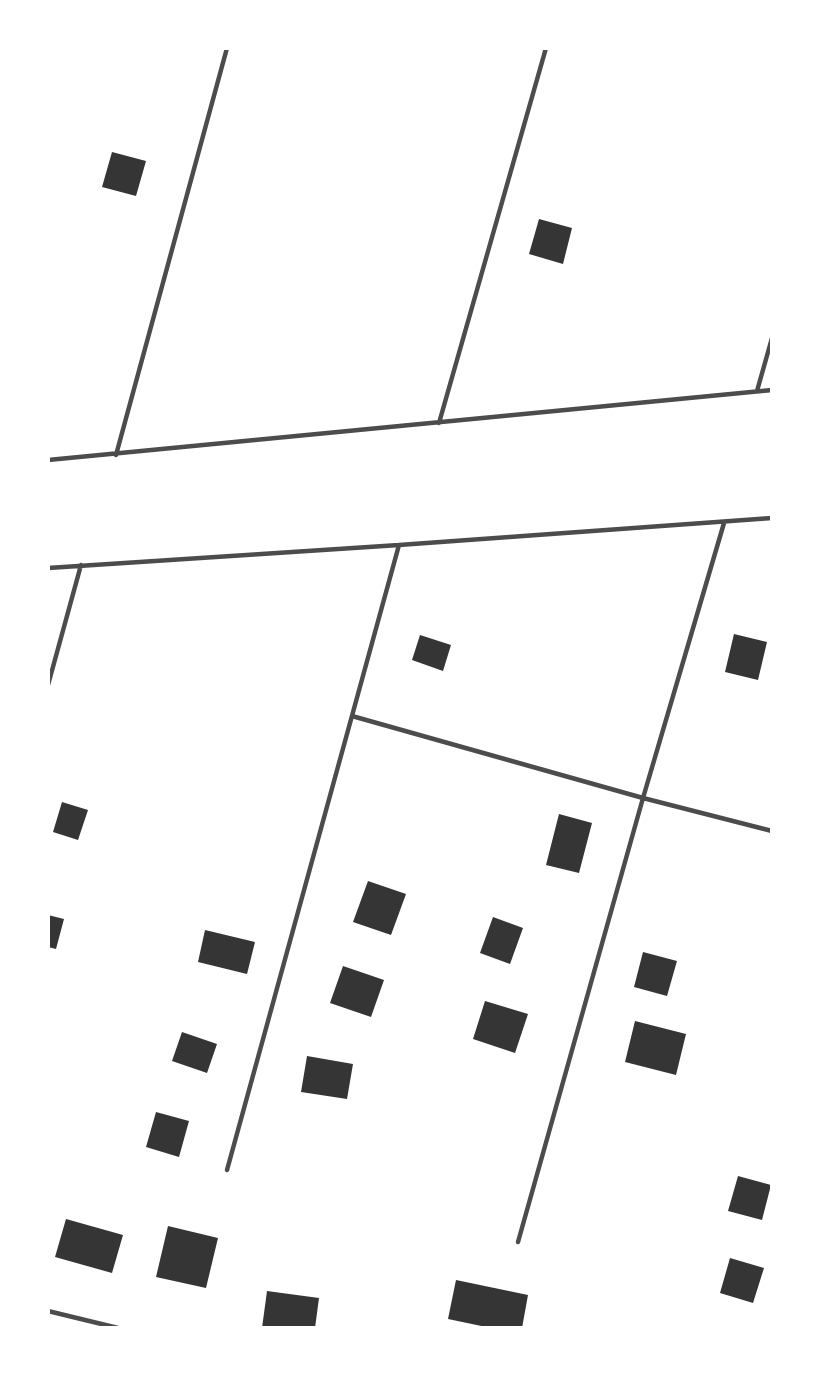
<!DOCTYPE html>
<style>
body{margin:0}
#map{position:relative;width:820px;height:1376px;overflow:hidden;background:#fff;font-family:"Sofia Sans Condensed",sans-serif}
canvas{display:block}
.frame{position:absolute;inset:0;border:50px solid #fff;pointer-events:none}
</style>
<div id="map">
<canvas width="820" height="1376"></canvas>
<div class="frame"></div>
</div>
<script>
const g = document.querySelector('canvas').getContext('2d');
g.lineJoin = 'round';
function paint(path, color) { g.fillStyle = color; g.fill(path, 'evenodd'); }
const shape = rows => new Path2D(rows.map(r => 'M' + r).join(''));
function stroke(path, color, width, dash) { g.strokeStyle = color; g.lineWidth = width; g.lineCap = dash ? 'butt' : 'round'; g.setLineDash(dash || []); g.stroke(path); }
paint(shape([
 [112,152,146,161,136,196,102,187],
 [539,219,572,228,563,264,529,254],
 [734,634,767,642,758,680,725,672],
 [420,635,451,645,443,671,412,660],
 [62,802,88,810,78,840,53,832],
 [559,814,592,823,579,873,546,865],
 [368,881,406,894,391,935,353,922],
 [48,915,64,919,56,949,48,947],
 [493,917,523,928,510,964,480,953],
 [205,930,255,942,247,974,198,962],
 [643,952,677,961,667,996,634,987],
 [343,966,384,980,371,1017,330,1003],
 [485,1001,528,1014,515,1053,473,1039],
 [635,1021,686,1034,676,1075,625,1062],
 [182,1032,217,1044,207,1073,172,1061],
 [307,1056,353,1064,347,1099,301,1092],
 [156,1112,189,1121,179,1157,146,1147],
 [738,1176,771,1185,762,1220,728,1211],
 [66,1219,123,1235,112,1273,55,1257],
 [168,1226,218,1238,206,1288,156,1277],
 [730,1258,764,1268,753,1303,720,1293],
 [456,1280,528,1295,522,1328,491,1328,448,1319],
 [267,1291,319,1298,315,1328,262,1328]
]), '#353535');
stroke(shape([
 [757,391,772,338],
 [439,423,546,48],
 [116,455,227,48],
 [48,460,772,390],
 [48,568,399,545,772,518],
 [48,685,81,565],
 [352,716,643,798,772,831],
 [227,1170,399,545],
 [518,1242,643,798,724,523],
 [48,1311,118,1328]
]), '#4c4c4c', 4.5);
</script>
